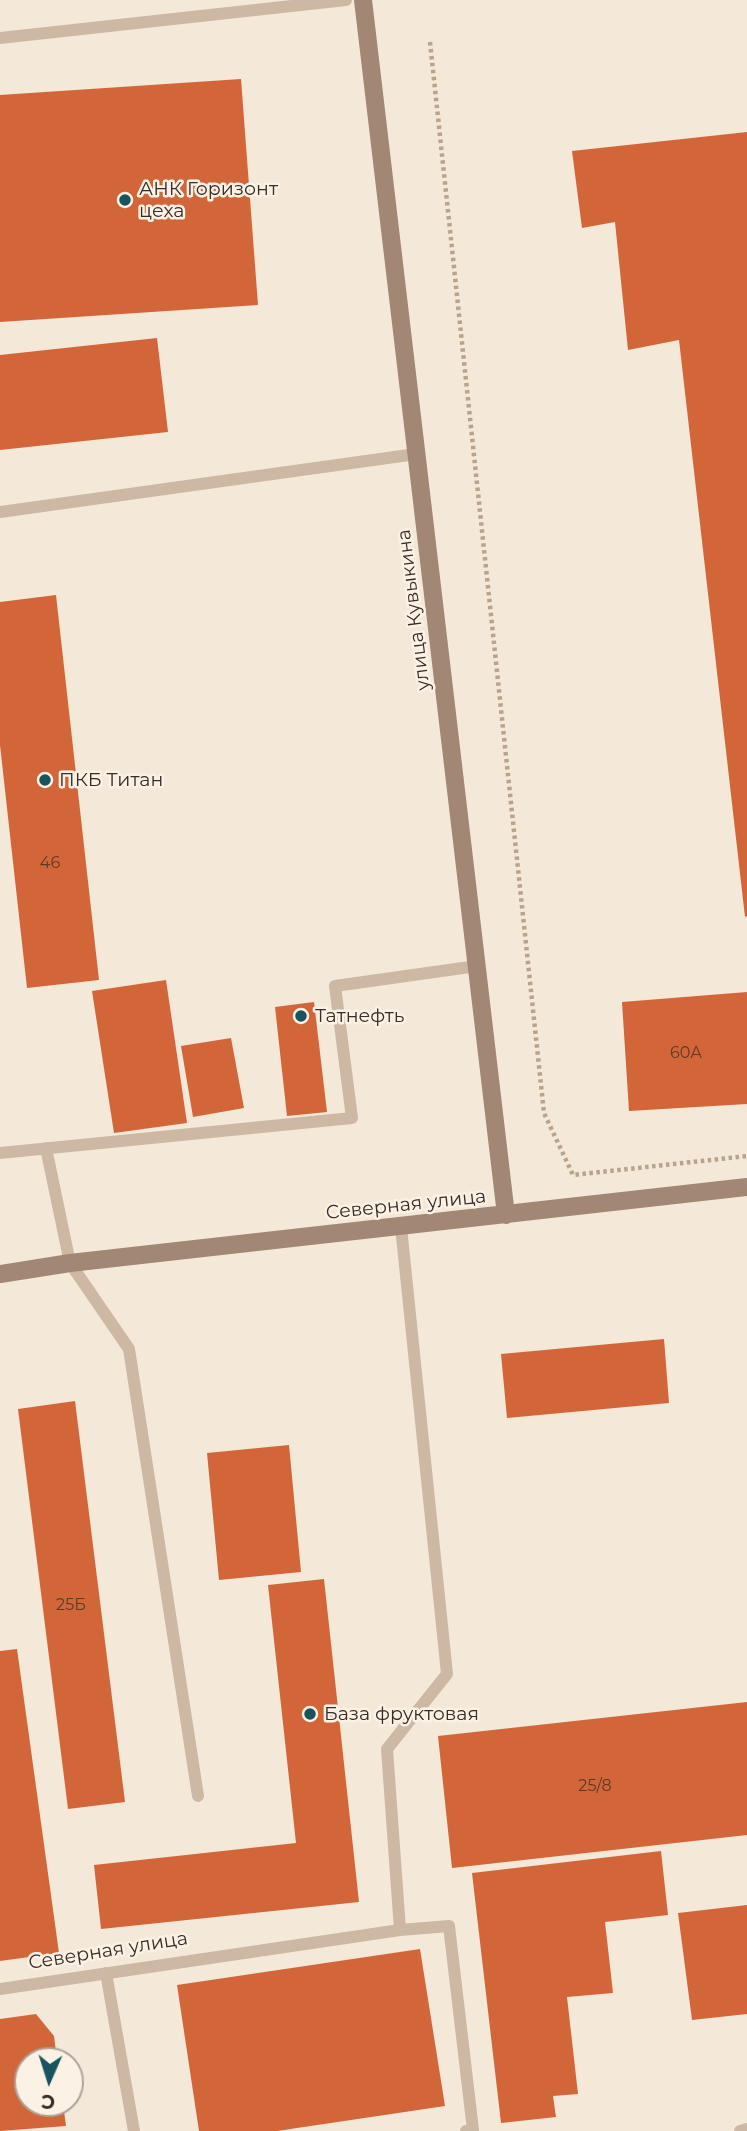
<!DOCTYPE html>
<meta charset="utf-8">
<style>
body{margin:0}
#map{position:relative;width:747px;height:2131px;overflow:hidden;background:#f4e8d8;font-family:Montserrat,sans-serif}
canvas{display:block}
.north{position:absolute;left:14px;top:2047px;width:70px;height:70px;box-sizing:border-box;background:#fbf2e5;border:2px solid #ada399;border-radius:50%;rotate:183deg;font-size:19px;font-weight:700;line-height:28px;text-align:center;color:#372c26}
.north::after{content:'';display:block;margin:auto;width:24px;height:32px;background:#17545d;clip-path:polygon(50% 0,100% 100%,50% 72%,0 100%)}
</style>
<div id="map">
<canvas width="747" height="2131"></canvas>
<div class="north">С</div>
</div>
<script>
const g = document.querySelector('canvas').getContext('2d');
g.lineJoin = 'round';
function paint(path, color) { g.fillStyle = color; g.fill(path, 'evenodd'); }
const shape = rows => new Path2D(rows.map(r => 'M' + r).join(''));
function stroke(path, color, width, dash) { g.strokeStyle = color; g.lineWidth = width; g.lineCap = dash ? 'butt' : 'round'; g.setLineDash(dash || []); g.stroke(path); }
function label(font, color, halo, rows, align = 'center') {
  g.font = font + ' Montserrat,sans-serif'; g.lineWidth = 5; g.setLineDash([]); g.textBaseline = 'middle'; g.strokeStyle = halo; g.fillStyle = color; for (const [text, x, y, turn = 0] of rows) {
    g.save(); g.translate(x, y); g.rotate((+turn || 0) * Math.PI / 180); g.textAlign = isNaN(turn) ? turn : align; if (halo) g.strokeText(text, 0, 0); g.fillText(text, 0, 0); g.restore();
  }
}
paint(shape([
 [241,79,258,305,0,322,0,95],
 [747,132,747,916,745,917,679,340,628,350,615,222,582,228,572,151],
 [157,338,168,432,0,450,0,355],
 [56,595,99,980,27,988,0,745,0,602],
 [166,980,187,1123,114,1133,92,991],
 [747,992,747,1104,629,1111,622,1002],
 [314,1002,327,1112,287,1116,275,1007],
 [231,1038,244,1108,193,1117,181,1046],
 [664,1339,669,1403,507,1418,501,1354],
 [75,1401,125,1802,68,1809,18,1409],
 [289,1445,301,1572,219,1580,207,1453],
 [324,1579,359,1902,101,1929,94,1865,296,1843,268,1585],
 [17,1649,59,1953,0,1961,0,1651],
 [747,1702,747,1835,452,1868,438,1736],
 [661,1851,668,1915,605,1922,613,1993,567,1997,578,2094,553,2096,556,2117,501,2123,472,1873],
 [747,1905,747,2014,692,2020,678,1913],
 [420,1949,445,2106,277,2131,199,2131,177,1985],
 [36,2014,54,2036,57,2061,28,2061,28,2103,63,2103,66,2126,0,2131,0,2019]
]), '#d26638');
stroke(shape([
 [430,42,544,1113,573,1175,747,1156]
]), '#b9a38d', 4.5, [3.5, 3.5]);
stroke(shape([
 [0,38,346,0],
 [0,512,416,454],
 [46,1148,70,1263,129,1349,198,1796],
 [0,1153,352,1118,335,986,477,966],
 [400,1930,449,1926,473,2130,466,2131],
 [106,1973,134,2131],
 [0,1989,400,1930,387,1749,447,1674,401,1227],
 [740,2131,747,2129]
]), '#cdb9a3', 12);
stroke(shape([
 [363,0,506,1215],
 [0,1274,70,1263,747,1187]
]), '#a18774', 18);
for (const [x, y, r, color] of [
 [125,200,7,"#17545d"],
 [45,780,7,"#17545d"],
 [301,1016,7,"#17545d"],
 [310,1714,7,"#17545d"]
]) { const dot = new Path2D(); dot.arc(x, y, r, 0, 2 * Math.PI); g.fillStyle = color; g.fill(dot); stroke(dot, '#fbf2e5', 2.5); }
label('16px', '#5e3a2a', null, [
 ["46",50,863],
 ["60А",686,1053],
 ["25Б",71,1605],
 ["25/8",595,1786]
]);
label('19px', '#372c26', '#fbf2e5', [
 ["АНК Горизонт",139,189],
 ["цеха",139,211],
 ["ПКБ Титан",59,780],
 ["Татнефть",315,1016],
 ["База фруктовая",324,1714]
], 'left');
label('19px', '#372c26', '#fbf2e5', [
 ["улица Кувыкина",414,610,-97],
 ["Северная улица",406,1205,-6],
 ["Северная улица",108,1951,-9]
]);
</script>
